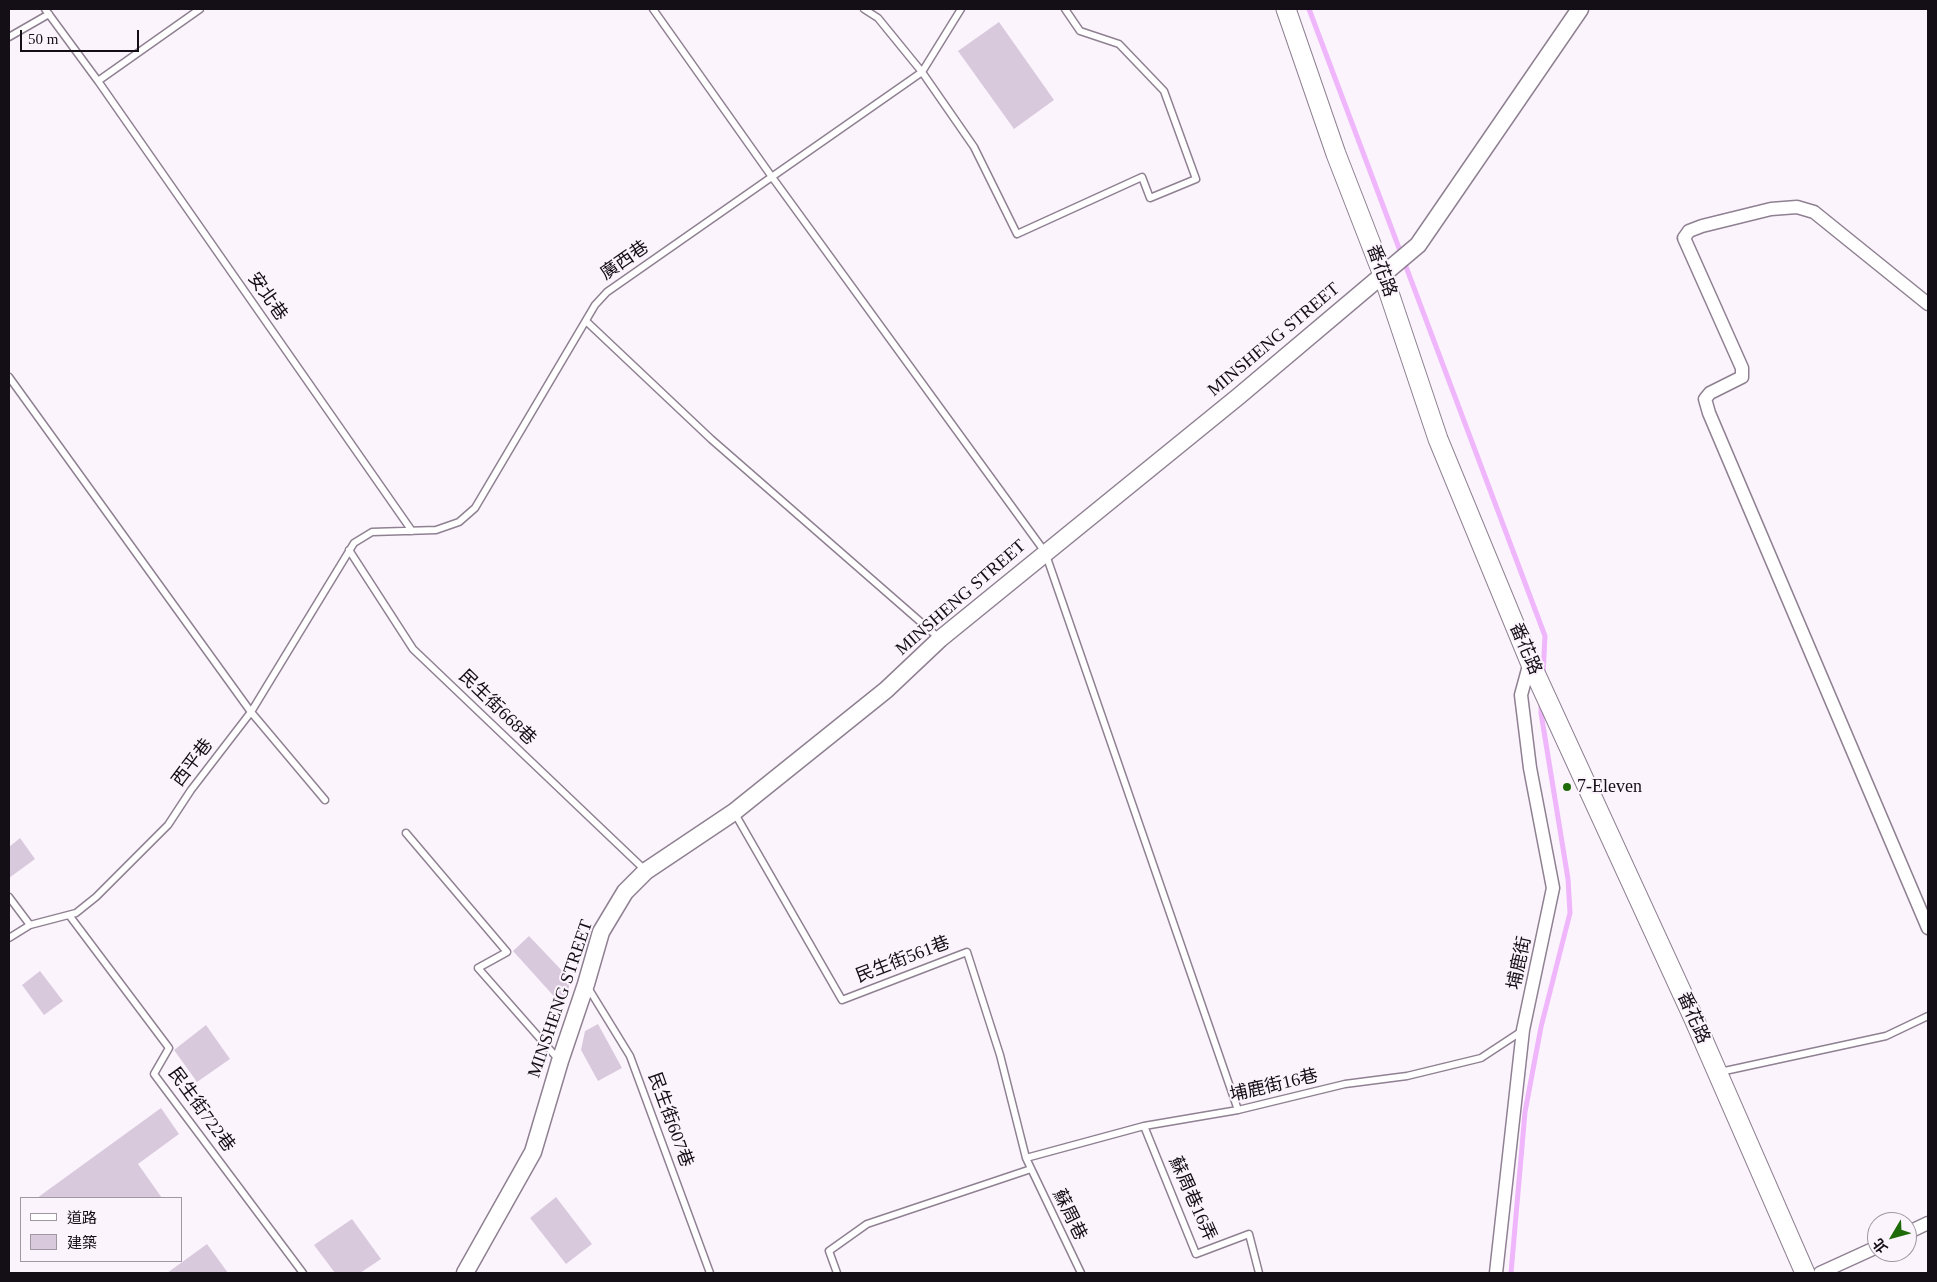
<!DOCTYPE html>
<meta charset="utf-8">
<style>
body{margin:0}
#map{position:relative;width:1937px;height:1282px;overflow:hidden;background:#fbf4fd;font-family:"Times New Roman","Noto Sans TC",serif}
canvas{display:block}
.frame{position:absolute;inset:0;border:10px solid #140f16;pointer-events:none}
.legend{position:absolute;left:20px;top:1197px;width:162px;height:65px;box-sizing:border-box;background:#fbf4fd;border:1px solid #9f98a1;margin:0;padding:6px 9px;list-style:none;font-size:15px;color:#140f16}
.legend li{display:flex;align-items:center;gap:10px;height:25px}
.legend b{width:25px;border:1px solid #9f98a1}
.north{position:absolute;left:1867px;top:1212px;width:50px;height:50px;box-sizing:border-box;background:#fbf4fd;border:1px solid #9f98a1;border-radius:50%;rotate:233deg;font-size:14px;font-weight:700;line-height:20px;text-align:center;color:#140f16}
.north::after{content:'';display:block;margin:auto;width:18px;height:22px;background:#1f6b0a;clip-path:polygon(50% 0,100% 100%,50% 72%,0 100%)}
.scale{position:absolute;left:20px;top:30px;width:119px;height:22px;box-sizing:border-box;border:2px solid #140f16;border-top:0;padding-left:6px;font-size:15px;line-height:18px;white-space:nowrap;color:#140f16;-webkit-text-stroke:4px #fbf4fd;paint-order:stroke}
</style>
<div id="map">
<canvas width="1937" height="1282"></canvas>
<div class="frame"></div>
<ul class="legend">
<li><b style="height:6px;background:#fff"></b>道路</li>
<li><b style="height:14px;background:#d9c9dd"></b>建築</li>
</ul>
<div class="north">北</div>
<div class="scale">50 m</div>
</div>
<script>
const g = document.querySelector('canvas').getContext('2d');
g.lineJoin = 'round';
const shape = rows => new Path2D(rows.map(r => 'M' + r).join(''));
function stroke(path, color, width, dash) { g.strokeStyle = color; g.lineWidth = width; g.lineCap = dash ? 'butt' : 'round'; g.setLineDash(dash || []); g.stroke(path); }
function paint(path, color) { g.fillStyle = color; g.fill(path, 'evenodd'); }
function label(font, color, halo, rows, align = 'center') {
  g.font = font + ' "Times New Roman","Noto Sans TC",serif'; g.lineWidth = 4; g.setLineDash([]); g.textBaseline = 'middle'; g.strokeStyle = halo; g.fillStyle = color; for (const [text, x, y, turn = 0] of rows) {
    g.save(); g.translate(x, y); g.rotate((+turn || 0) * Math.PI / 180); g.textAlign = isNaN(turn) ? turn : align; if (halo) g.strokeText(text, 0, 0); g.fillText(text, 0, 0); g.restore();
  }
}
stroke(shape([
 [1309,9,1545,636,1543,675],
 [1511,1273,1525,1112,1541,1027,1570,913,1568,879,1541,713,1541,704]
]), '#efb6fb', 5);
paint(shape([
 [999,22,1054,100,1014,129,958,51],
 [20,838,35,859,9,878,9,847],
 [529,936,569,978,569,990,560,1003,513,951],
 [40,971,63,1001,44,1015,22,985],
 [598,1024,622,1068,598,1081,581,1050,585,1031],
 [206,1025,230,1059,197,1082,174,1050],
 [161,1108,179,1134,138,1164,162,1198,37,1198],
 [556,1197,592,1244,566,1264,530,1218],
 [352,1219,381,1259,360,1273,335,1273,314,1245],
 [207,1244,228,1273,167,1273]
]), '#d9c9dd');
const service = shape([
 [45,9,98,81,412,531],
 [653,9,772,177,1045,552,1238,1110],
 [864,9,878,18,922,72,974,147,1017,234,1142,177,1150,198,1196,179,1164,91,1119,44,1080,31,1065,9],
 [9,37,49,14],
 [98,81,200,9],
 [586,321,711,439,939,638],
 [9,377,251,712,325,800],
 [349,550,413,649,646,871],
 [734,812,842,1000,967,952,1000,1055,1026,1158,1081,1273],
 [406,833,507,952,478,968,559,1060],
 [9,897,30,925],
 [69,915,169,1048,154,1074,303,1273],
 [9,938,30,925,76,913,96,897,168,825,191,790,251,712,354,543,372,532,436,530,459,522,475,508,595,305,607,292,922,72,961,9],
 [587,986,630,1056,710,1273],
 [1720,1072,1886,1036,1928,1016],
 [1144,1126,1196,1254,1249,1234,1259,1273],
 [1026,1158,1144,1126,1238,1110,1345,1084,1407,1076,1481,1058,1522,1031],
 [837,1273,829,1251,867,1224,1031,1169]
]);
const minor = shape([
 [1928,304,1814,212,1797,207,1771,209,1702,226,1689,231,1684,238,1742,368,1742,377,1710,393,1705,399,1709,413,1928,928],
 [1907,1233,1928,1223],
 [1496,1273,1523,1030,1553,888,1530,768,1521,695,1530,662],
 [1820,1273,1877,1247]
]);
const tertiary = shape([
 [465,1273,533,1152,560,1061,586,984,601,932,625,892,646,871,734,812,886,690,940,639,1239,396,1418,245,1580,9]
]);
const secondary = shape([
 [1286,9,1336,154,1383,275,1438,439,1530,662,1694,1019,1805,1273]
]);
stroke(service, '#8f8092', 9);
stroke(minor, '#8f8092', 15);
stroke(tertiary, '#8f8092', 19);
stroke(secondary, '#8f8092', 21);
stroke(service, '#fff', 6);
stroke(minor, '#fff', 12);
stroke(tertiary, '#fff', 16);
stroke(secondary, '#fff', 19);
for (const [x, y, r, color] of [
 [1567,787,5,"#1f6b0a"]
]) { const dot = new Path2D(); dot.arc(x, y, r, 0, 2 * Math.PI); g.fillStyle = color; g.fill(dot); stroke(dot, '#fbf4fd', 2); }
label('18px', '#140f16', '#fbf4fd', [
 ["廣西巷",625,261,-35],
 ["番花路",1381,271,70],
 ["安北巷",267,297,55],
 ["MINSHENG STREET",1274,340,-40],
 ["MINSHENG STREET",961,598,-41],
 ["番花路",1525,649,67],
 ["民生街668巷",497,708,44],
 ["西平巷",193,763,-53],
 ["民生街561巷",903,960,-21],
 ["埔鹿街",1520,963,-78],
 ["MINSHENG STREET",561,999,-71],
 ["番花路",1693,1018,66],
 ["埔鹿街16巷",1274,1086,-13],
 ["民生街722巷",201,1110,54],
 ["民生街607巷",670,1120,70],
 ["蘇周巷16弄",1192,1199,66],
 ["蘇周巷",1069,1215,64]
]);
label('18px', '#140f16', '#fbf4fd', [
 ["7-Eleven",1577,787]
], 'left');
</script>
